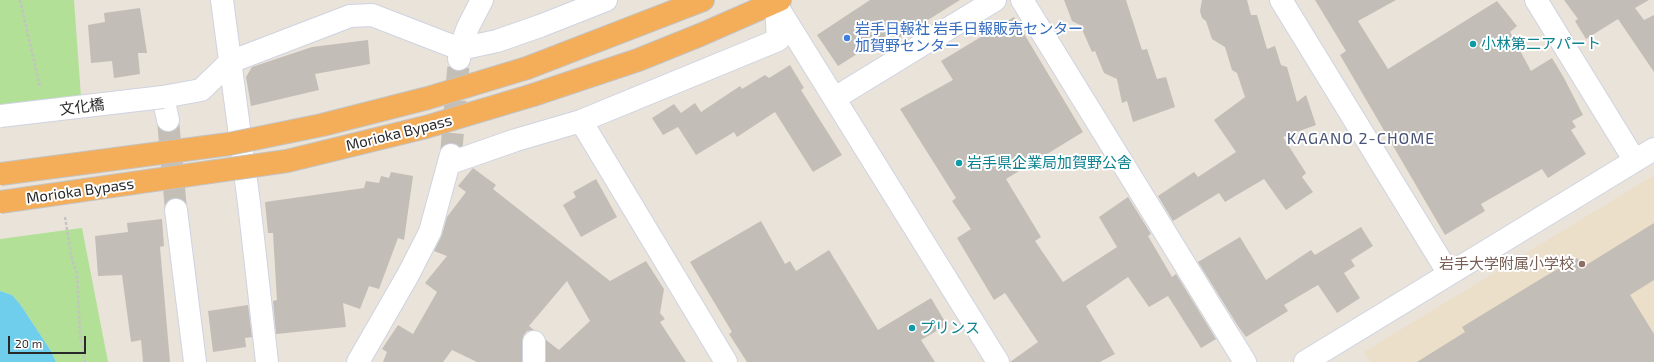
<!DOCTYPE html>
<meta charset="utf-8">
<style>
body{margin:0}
#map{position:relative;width:1654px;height:362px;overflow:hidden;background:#eae3da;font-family:"Exo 2",sans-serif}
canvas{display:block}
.scale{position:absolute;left:8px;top:336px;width:78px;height:18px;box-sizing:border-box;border:2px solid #282828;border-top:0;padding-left:5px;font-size:12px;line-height:14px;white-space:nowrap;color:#282828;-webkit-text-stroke:3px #fff;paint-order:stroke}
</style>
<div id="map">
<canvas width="1654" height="362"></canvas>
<div class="scale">20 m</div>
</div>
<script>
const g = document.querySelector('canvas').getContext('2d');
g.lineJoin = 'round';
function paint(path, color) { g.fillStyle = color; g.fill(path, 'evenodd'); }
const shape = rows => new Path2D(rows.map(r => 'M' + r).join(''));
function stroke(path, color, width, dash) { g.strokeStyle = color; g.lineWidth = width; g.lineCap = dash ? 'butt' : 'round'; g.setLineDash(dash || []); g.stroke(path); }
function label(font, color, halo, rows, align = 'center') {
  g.font = font + ' "Exo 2","Noto Sans JP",sans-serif'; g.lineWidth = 4; g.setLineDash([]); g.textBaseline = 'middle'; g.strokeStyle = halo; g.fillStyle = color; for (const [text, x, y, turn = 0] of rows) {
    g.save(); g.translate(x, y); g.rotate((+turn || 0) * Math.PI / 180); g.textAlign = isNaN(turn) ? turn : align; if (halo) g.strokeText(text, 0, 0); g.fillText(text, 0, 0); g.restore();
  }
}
paint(shape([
 [1654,175,1654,362,1370,362,1364,352]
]), '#ecdfc9');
paint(shape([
 [0,0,74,0,81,97,0,106],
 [82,228,108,362,56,362,51,351,20,304,12,295,0,291,0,239]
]), '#b2e097');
paint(shape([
 [0,291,12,295,20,304,51,351,56,362,0,362]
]), '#6eceeb');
paint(shape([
 [870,0,960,0,899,38,895,30,838,66,817,35],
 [1064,0,1126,0,1142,50,1147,49,1157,79,1166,77,1175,107,1133,122,1127,101,1122,103,1117,79,1104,73,1095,51,1092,52,1080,25,1072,21],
 [1202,0,1247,0,1251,15,1257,15,1267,49,1275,46,1281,65,1287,67,1297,102,1306,95,1316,125,1283,137,1306,173,1302,177,1313,192,1286,210,1264,179,1225,202,1219,193,1173,221,1158,196,1194,172,1198,177,1236,152,1214,120,1245,97,1237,73,1232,70,1225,47,1212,39,1206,21,1202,18,1200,11],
 [1315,0,1396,0,1358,21,1388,69,1497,1,1517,26,1510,32,1531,71,1552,58,1564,78,1583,115,1572,121,1576,127,1571,130,1586,154,1548,178,1542,169,1481,204,1485,211,1445,235,1340,55,1346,51],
 [1564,0,1649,0,1635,8,1644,20,1654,15,1654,72,1618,19,1586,39,1575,21,1578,19],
 [140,8,147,53,138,53,140,74,114,78,112,61,91,63,88,25,105,22,104,13],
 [1014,17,1083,132,1006,179,1041,237,1035,241,1063,282,1117,247,1099,217,1128,197,1151,234,1148,236,1172,277,1176,274,1216,339,1201,348,1168,296,1149,307,1128,277,1086,306,1115,354,1100,362,1010,362,1038,342,1005,293,994,300,957,238,971,229,952,201,956,198,900,109,953,80,941,61],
 [368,40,370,64,315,74,319,90,251,106,246,77,252,67,312,47],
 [790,65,804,88,801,90,842,155,813,172,775,112,737,137,734,132,696,155,678,127,663,135,652,118,674,104,681,113,695,103,701,112,740,86,742,89,765,75,769,78],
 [473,168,496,185,493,189,610,281,646,261,664,289,660,313,665,319,660,322,686,362,546,362,546,340,559,350,590,321,567,281,529,326,534,330,527,331,523,336,522,362,477,362,452,350,443,362,383,362,387,352,382,349,398,325,413,334,437,292,425,283,447,256,434,251,442,235,447,217,466,192,458,186],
 [391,172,413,176,404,240,398,238,379,289,369,286,360,309,343,303,346,327,276,334,273,301,277,300,273,233,268,233,265,202,364,188,366,181,379,183,381,176,389,178],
 [596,179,617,217,581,237,563,205,576,197,573,192],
 [162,219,164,246,160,247,170,362,143,362,141,340,131,342,122,275,98,276,95,236,128,232,127,223],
 [761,221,785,264,790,261,796,271,829,250,878,330,931,298,947,325,921,340,935,362,747,362,729,334,732,332,690,262],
 [1654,223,1654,280,1630,295,1654,334,1654,362,1417,362,1465,332,1462,327,1544,277,1577,258,1583,267],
 [1361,227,1373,246,1351,260,1355,266,1344,273,1360,298,1337,313,1318,285,1284,305,1288,311,1246,337,1238,326,1198,262,1240,237,1266,280,1311,250,1315,255],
 [248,305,252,337,245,338,246,347,213,352,208,311]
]), '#c2bdb6');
stroke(shape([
 [168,120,176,210],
 [451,155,459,59]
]), '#c3beb6', 22, [22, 11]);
const minor = shape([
 [222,0,249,203,267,362],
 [1022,0,1245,362],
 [1281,0,1449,274],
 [1536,0,1635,161],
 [775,3,998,362],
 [459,59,460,49,468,27,482,0],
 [835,98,995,0],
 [168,120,163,97,201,90,230,62,350,16,372,15,460,49,497,41,540,26,606,0],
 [581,121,726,362],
 [450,163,516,140,581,121,778,40,776,6],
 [176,210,195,362],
 [358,362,408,275,430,232,451,155],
 [534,362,534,342],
 [1305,362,1654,149]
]);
const trunk = shape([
 [527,68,703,0],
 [533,95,638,60,700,35,780,0]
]);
stroke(minor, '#cfd3e1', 24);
stroke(trunk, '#c3c3c3', 24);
stroke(shape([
 [20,0,40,87],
 [65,217,72,260,77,273,80,334,85,362]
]), '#c3c3c3', 2.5, [3, 2]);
stroke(minor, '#fff', 22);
stroke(trunk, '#f4ae59', 22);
const minorBridge = shape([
 [0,116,163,97]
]);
const trunkBridge = shape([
 [0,174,229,144,322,125,428,98,527,68],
 [0,202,287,161,426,127,533,95]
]);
stroke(minorBridge, '#cfd3e1', 24, []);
stroke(trunkBridge, '#c3c3c3', 24, []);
stroke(minorBridge, '#fff', 22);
stroke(trunkBridge, '#f4ae59', 22);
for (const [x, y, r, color] of [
 [847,38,4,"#3f7fe0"],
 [1473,44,4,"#0f9aa8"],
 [959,163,4,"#0f9aa8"],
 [1582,264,4,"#8d6e63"],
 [912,328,4,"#0f9aa8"]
]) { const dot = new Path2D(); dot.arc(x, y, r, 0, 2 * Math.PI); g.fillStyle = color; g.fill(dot); stroke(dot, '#fff', 1.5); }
label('15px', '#366cbe', '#fff', [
 ["岩手日報社 岩手日報販売センター",855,29],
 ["加賀野センター",855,46]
], 'left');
label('15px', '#0d838f', '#fff', [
 ["小林第二アパート",1481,44],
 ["岩手県企業局加賀野公舎",967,163],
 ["プリンス",920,328]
], 'left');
label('15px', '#282828', '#fff', [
 ["文化橋",82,107,-7],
 ["Morioka Bypass",399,133,-14],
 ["Morioka Bypass",80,191,-8]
]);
label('15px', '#785e54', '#fff', [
 ["岩手大学附属小学校",1574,264]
], 'right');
g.letterSpacing = '1px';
label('16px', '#4a5477', '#fff', [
 ["KAGANO 2-CHOME",1361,139]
]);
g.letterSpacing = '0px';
</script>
